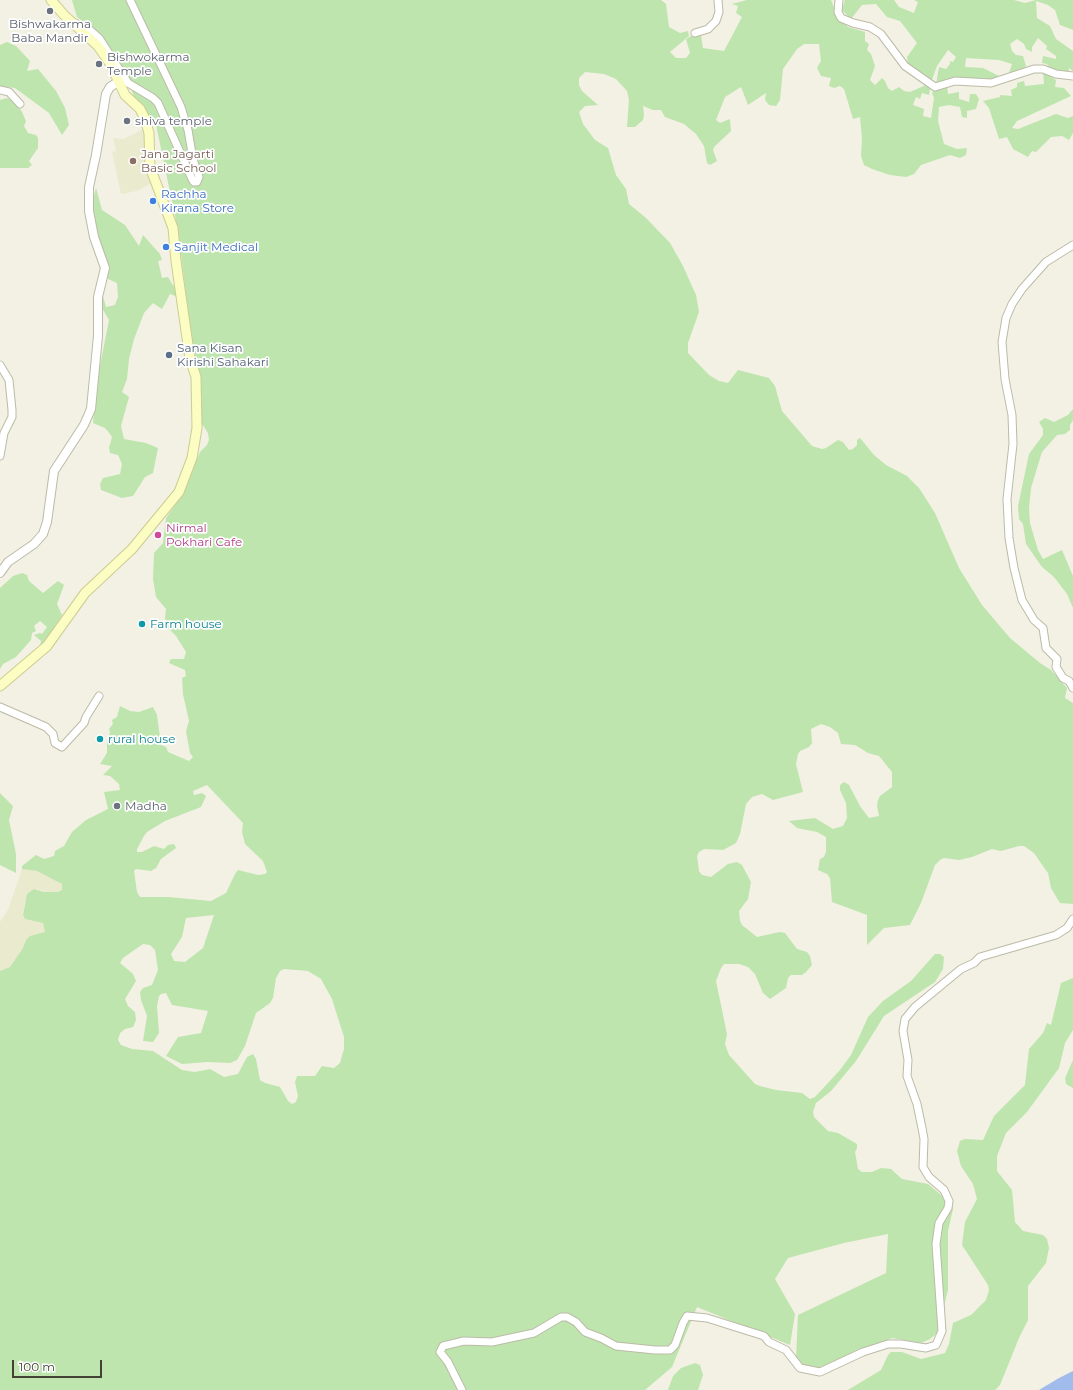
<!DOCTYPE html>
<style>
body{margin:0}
#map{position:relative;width:1073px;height:1390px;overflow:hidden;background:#f2f1e4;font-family:Montserrat,sans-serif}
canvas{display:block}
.scale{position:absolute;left:12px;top:1360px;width:90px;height:18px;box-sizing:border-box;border:2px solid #434134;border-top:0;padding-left:5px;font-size:12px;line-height:14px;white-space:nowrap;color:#434134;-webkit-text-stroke:3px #fff;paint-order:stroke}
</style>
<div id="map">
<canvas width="1073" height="1390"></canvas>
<div class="scale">100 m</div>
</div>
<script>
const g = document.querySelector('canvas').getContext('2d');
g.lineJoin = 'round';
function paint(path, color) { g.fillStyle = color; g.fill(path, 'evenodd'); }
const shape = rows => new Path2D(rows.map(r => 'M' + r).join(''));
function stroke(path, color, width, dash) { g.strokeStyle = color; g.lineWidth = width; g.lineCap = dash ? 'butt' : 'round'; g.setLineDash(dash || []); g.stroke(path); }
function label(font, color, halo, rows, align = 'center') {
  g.font = font + ' Montserrat,sans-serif'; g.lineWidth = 3.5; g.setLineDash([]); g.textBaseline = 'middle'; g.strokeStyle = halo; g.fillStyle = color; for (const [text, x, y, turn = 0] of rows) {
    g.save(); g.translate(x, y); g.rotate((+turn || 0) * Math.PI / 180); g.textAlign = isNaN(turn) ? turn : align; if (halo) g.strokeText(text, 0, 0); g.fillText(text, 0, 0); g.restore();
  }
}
paint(shape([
 [150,126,151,183,137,191,121,194,112,152,116,151,113,138,124,139],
 [22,869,37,871,58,881,62,884,62,890,58,892,47,892,36,889,25,901,23,915,25,919,43,923,45,932,26,940,23,948,10,967,0,971,0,922,8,910]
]), '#eaeace');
paint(shape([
 [72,0,661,0,666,4,669,27,680,33,688,31,689,36,670,52,676,58,686,58,690,53,686,39,693,35,701,35,703,48,724,51,742,17,736,13,738,6,732,4,747,0,831,0,838,17,848,27,865,32,865,41,869,44,867,50,871,54,875,66,870,80,875,85,882,78,885,81,888,88,892,91,899,87,904,91,910,92,926,85,930,89,929,95,922,93,920,99,916,97,913,105,924,109,923,116,931,118,934,98,932,93,935,89,947,85,948,94,959,92,959,99,969,102,970,94,976,94,979,99,976,109,967,111,967,118,962,117,960,107,949,105,939,107,938,121,944,144,957,149,967,148,966,155,960,158,950,155,921,165,914,174,906,177,890,175,872,169,864,165,861,156,862,138,860,117,853,119,844,89,840,86,834,88,829,86,831,78,821,76,817,68,821,61,819,44,804,44,797,49,783,69,780,100,776,106,769,105,765,100,766,93,748,105,741,87,725,97,716,120,720,123,730,119,731,131,714,147,713,150,717,161,710,165,707,163,704,146,696,134,684,124,665,117,661,110,653,110,643,106,644,115,643,120,635,127,627,127,629,100,627,91,616,79,604,74,585,72,579,78,579,85,582,91,598,105,585,106,579,112,583,124,595,140,608,148,616,175,626,189,629,204,646,218,670,243,683,266,696,295,699,312,688,343,688,353,709,375,719,381,728,383,738,370,769,378,775,386,782,411,812,446,822,449,826,448,838,440,843,442,849,450,853,449,857,445,857,440,860,438,874,455,886,465,907,476,919,488,935,513,959,568,982,605,1010,638,1040,663,1051,670,1067,688,1065,698,1073,703,1073,904,1060,903,1051,888,1048,873,1045,869,1034,853,1024,846,1019,846,1001,851,992,849,972,857,959,860,944,858,940,860,935,865,921,903,910,925,884,928,867,945,867,915,832,902,830,878,827,874,818,870,820,859,824,857,826,852,826,837,817,832,797,828,789,821,815,818,833,829,843,826,847,818,846,803,840,790,840,785,844,782,849,785,860,806,869,818,879,816,877,806,878,800,880,796,892,787,892,772,879,756,868,753,855,745,841,744,838,733,830,727,821,724,811,729,812,743,809,747,800,751,798,754,796,764,803,792,773,800,762,794,752,797,746,804,740,834,736,843,723,850,704,849,699,852,697,856,699,871,702,875,711,877,728,864,737,862,742,865,751,882,748,899,739,911,740,921,742,925,757,937,780,932,785,933,797,949,807,952,810,956,812,965,806,972,802,975,791,975,788,978,786,988,770,999,763,993,755,974,748,967,739,964,724,964,721,968,716,981,727,1034,725,1044,729,1055,755,1084,760,1086,776,1090,802,1093,810,1099,815,1097,840,1070,851,1055,868,1017,883,1001,911,981,935,954,940,954,944,957,943,969,935,982,884,1016,856,1061,831,1091,816,1103,813,1112,814,1117,828,1131,838,1133,857,1144,857,1148,855,1152,858,1169,862,1172,872,1172,881,1168,891,1169,902,1179,928,1184,952,1204,953,1209,948,1231,948,1290,937,1333,930,1339,921,1343,892,1338,821,1367,809,1370,796,1358,798,1315,886,1273,888,1234,844,1243,788,1258,775,1279,795,1314,790,1345,697,1307,672,1367,645,1390,0,1390,0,971,10,967,23,948,26,940,30,936,45,932,43,923,25,919,23,915,27,894,34,889,44,892,58,892,62,890,62,884,37,871,22,869,22,866,36,855,44,859,54,856,55,851,64,846,72,832,86,820,108,809,104,792,120,790,119,784,110,776,103,775,112,766,100,764,107,753,107,742,110,732,109,729,113,724,112,720,117,717,120,706,130,711,139,712,153,707,157,715,161,745,166,747,168,752,189,761,193,757,190,753,186,731,189,721,183,694,182,678,186,676,185,670,169,663,171,659,184,659,186,652,176,636,168,628,165,618,166,609,156,597,153,579,154,553,163,543,166,518,182,495,200,452,207,445,209,440,208,433,202,424,200,417,197,367,191,335,178,230,155,120,147,117,134,97,127,76,120,63,102,37,77,17],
 [207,785,243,823,242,832,245,844,263,861,267,872,265,874,258,875,238,870,235,874,226,893,211,901,168,897,140,897,137,892,134,871,136,869,151,871,156,868,161,859,176,848,174,844,168,845,164,849,154,846,142,852,137,852,137,849,144,836,147,832,165,821,201,807,206,796,202,793,194,795,193,791],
 [214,915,203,948,185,962,174,961,171,954,182,937,186,918],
 [143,944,150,945,155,950,158,970,152,985,143,988,140,992,141,1000,147,1016,143,1041,153,1042,159,1033,157,1006,159,996,161,994,166,993,172,1005,208,1011,201,1033,178,1037,166,1056,182,1064,208,1062,230,1063,237,1060,245,1046,256,1013,270,1003,273,998,276,978,280,971,284,969,308,971,321,979,332,999,344,1037,344,1049,340,1063,334,1068,322,1066,315,1076,297,1076,295,1082,298,1096,296,1102,292,1104,288,1101,280,1087,265,1083,260,1080,256,1059,253,1054,247,1057,238,1074,224,1077,210,1069,195,1072,182,1070,153,1051,132,1049,121,1045,118,1040,120,1033,125,1029,133,1027,136,1020,135,1012,128,1006,125,999,136,981,133,974,120,963,123,958],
 [845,0,894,0,899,7,914,13,918,2,914,0,1014,0,1025,3,1036,0,1073,0,1073,30,1060,25,1055,10,1048,5,1036,1,1037,18,1050,26,1056,39,1073,51,1073,71,1069,68,1068,74,1050,69,1047,64,1042,63,1043,56,1056,59,1056,56,1046,49,1047,46,1038,38,1032,47,1032,52,1026,49,1024,44,1017,39,1010,44,1012,51,1016,55,1023,56,1026,66,1018,74,1008,76,1012,64,999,60,966,58,965,67,983,68,1003,78,991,81,960,78,936,84,939,67,946,69,950,64,950,61,953,62,956,57,948,50,937,66,931,82,908,66,907,57,917,43,900,21,887,17,876,4,862,5,851,19,842,10],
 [7,42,16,46,30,61,27,71,38,69,56,91,65,108,69,125,62,135,49,113,15,88,0,86,0,45],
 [1043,72,1056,80,1055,87,1064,88,1071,96,1017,121,1012,128,1018,129,1056,114,1068,118,1073,116,1073,133,1069,140,1062,136,1051,137,1036,152,1032,151,1028,157,1013,149,1007,137,999,139,989,108,983,101,1000,97,1000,95,1012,96,1011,90,1017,87,1017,83,1024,81,1025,86,1044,84],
 [7,98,16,102,22,112,26,121,24,126,28,133,36,135,38,138,38,148,29,161,32,165,28,168,0,168,0,100],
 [96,188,102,210,125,225,139,246,143,235,160,254,162,260,158,261,162,278,168,277,172,284,178,290,180,298,170,294,162,309,153,303,144,313,134,339,129,359,127,379,122,392,129,397,121,426,124,439,146,443,158,448,153,473,145,477,133,496,122,498,101,490,100,484,103,478,120,474,122,464,118,455,110,453,109,448,112,437,110,434,105,428,93,423,96,386,109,320,99,303,103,281,103,296,106,307,115,305,118,297,117,283,106,278,109,271,95,228,93,199],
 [1073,409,1073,420,1070,425,1070,430,1065,434,1057,435,1042,452,1031,488,1029,508,1030,523,1038,550,1043,559,1062,550,1073,576,1073,608,1067,594,1054,577,1042,567,1026,544,1023,524,1019,519,1018,506,1029,454,1043,435,1043,429,1039,422,1045,418,1054,422,1068,415],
 [22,573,27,575,29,581,43,593,58,581,64,585,57,604,62,615,49,636,40,646,41,641,34,635,40,633,42,634,47,627,40,621,34,626,36,631,32,633,31,640,16,657,3,664,0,669,0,588,13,576],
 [0,793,13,806,9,820,16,854,16,873,0,865],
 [1073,978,1073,1030,1065,1043,1059,1068,1027,1112,1006,1133,997,1156,997,1171,1012,1190,1015,1222,1023,1231,1043,1235,1047,1239,1049,1248,1046,1263,1028,1286,1028,1320,1019,1338,1000,1385,995,1390,848,1390,881,1370,888,1355,891,1352,902,1352,921,1359,945,1353,949,1344,953,1323,971,1315,986,1300,989,1290,988,1285,962,1245,965,1222,977,1199,973,1184,961,1166,957,1151,960,1141,965,1139,983,1140,994,1116,1025,1085,1029,1049,1043,1033,1047,1023,1051,1025,1061,983],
 [1073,1060,1073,1088,1066,1084,1065,1078],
 [695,1363,700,1365,703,1375,698,1390,668,1390,673,1376,681,1368]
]), '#bee5ae');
paint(shape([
 [1073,1371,1073,1390,1039,1390,1059,1378]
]), '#a2bbed');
const minor = shape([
 [839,0,838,12,841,18,853,23,870,27,881,34,905,66,935,87,955,81,991,83,1034,69,1043,69,1056,74,1073,76],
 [75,23,90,30,99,38,128,83,153,98,158,103,192,179,194,182,197,182,199,177,193,159,188,130,181,107,130,0],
 [695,33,708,29,716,21,719,12,718,0],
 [0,90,9,92,20,104],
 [1073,245,1046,262,1022,289,1012,304,1006,318,1002,342,1005,379,1012,415,1013,444,1007,499,1009,538,1014,568,1022,600,1034,620,1043,628,1046,648,1057,659,1056,667,1063,678,1069,681,1073,688],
 [0,365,9,380,12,410,12,417,4,433,0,456],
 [0,707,46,727,53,734,55,743,62,747,84,723,86,717,99,696],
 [462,1390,448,1362,440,1352,443,1346,464,1341,492,1342,534,1333,561,1317,567,1317,576,1322,585,1332,601,1338,616,1346,655,1350,670,1350,675,1345,683,1323,687,1316,707,1318,764,1336,769,1342,786,1350,800,1368,820,1372,863,1352,888,1344,901,1344,926,1348,936,1345,942,1331,936,1244,939,1223,948,1208,949,1201,944,1190,929,1177,923,1167,924,1139,922,1128,917,1104,907,1076,908,1060,903,1031,905,1019,915,1007,961,969,974,963,980,957,1056,935,1067,928,1073,919]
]);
const tertiary = shape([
 [0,573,8,562,34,544,43,534,47,522,54,471,84,425,91,409,98,336,98,297,105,268,94,237,89,211,89,187,96,155,106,94,110,87,118,82]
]);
const secondary = shape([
 [0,686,47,646,85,593,132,549,179,492,192,458,197,428,196,377,190,359,176,261,173,228,150,167,149,133,145,119,140,109,125,95,111,65,98,46,64,15,51,0]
]);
stroke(minor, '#bcbba7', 9);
stroke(tertiary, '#bcbba7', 10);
stroke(secondary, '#cdcc92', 11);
stroke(minor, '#fff', 7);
stroke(tertiary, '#fff', 8);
stroke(secondary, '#fcfdc3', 9);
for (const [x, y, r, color] of [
 [50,11,4,"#6b7280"],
 [99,64,4,"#6b7280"],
 [127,121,4,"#6b7280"],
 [133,161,4,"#8d6e63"],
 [153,201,4,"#3f7fe0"],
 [166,247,4,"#3f7fe0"],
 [169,355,4,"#5c6f8a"],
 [158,535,4,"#d1479c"],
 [142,624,4,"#0f9aa8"],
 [100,739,4,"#0f9aa8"],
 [117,806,4,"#6b7280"]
]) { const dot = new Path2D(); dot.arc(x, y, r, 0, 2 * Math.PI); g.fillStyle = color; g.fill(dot); stroke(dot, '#fff', 1.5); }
label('12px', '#5b616d', '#fff', [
 ["Bishwakarma",50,24,"center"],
 ["Baba Mandir",50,38,"center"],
 ["Bishwokarma",107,57],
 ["Temple",107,71],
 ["shiva temple",135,121],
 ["Madha",125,806]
], 'left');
label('12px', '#785e54', '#fff', [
 ["Jana Jagarti",141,154],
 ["Basic School",141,168]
], 'left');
label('12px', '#366cbe', '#fff', [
 ["Rachha",161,194],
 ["Kirana Store",161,208],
 ["Sanjit Medical",174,247]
], 'left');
label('12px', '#4e5e75', '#fff', [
 ["Sana Kisan",177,348],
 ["Kirishi Sahakari",177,362]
], 'left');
label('12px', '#b23c85', '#fff', [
 ["Nirmal",166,528],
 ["Pokhari Cafe",166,542]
], 'left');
label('12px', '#0d838f', '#fff', [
 ["Farm house",150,624],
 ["rural house",108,739]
], 'left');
</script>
